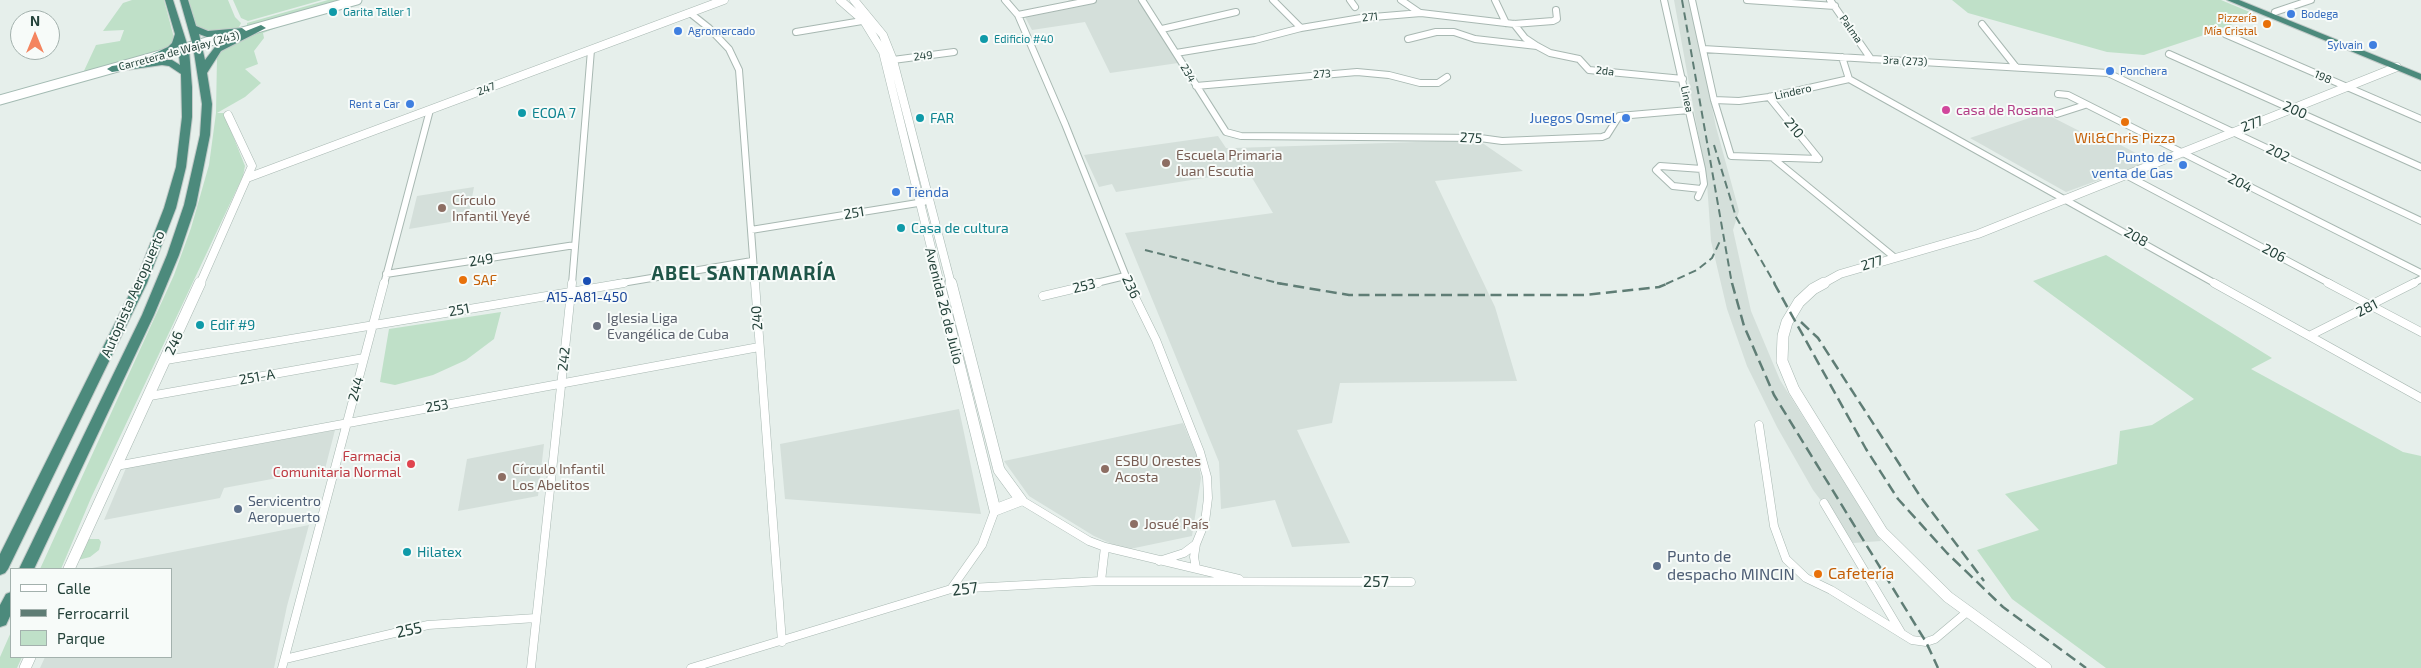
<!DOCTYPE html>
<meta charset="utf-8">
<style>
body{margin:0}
#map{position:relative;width:2421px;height:668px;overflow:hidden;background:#e6efeb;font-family:"Exo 2",sans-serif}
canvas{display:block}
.legend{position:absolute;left:10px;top:568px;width:162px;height:90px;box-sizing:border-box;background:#f7fbf9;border:1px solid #a3b1ad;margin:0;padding:6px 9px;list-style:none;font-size:15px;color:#24423a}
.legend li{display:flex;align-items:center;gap:10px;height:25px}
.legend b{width:25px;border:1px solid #a3b1ad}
.north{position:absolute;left:10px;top:10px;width:50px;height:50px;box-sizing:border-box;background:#f7fbf9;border:1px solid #a3b1ad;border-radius:50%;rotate:0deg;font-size:14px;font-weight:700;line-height:20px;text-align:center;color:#24423a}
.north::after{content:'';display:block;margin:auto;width:18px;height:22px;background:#f4845f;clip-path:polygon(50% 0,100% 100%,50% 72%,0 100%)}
</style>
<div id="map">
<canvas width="2421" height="668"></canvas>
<ul class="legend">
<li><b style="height:6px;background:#fff"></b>Calle</li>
<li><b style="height:6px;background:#5f7d75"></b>Ferrocarril</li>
<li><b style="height:14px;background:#bfe0c8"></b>Parque</li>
</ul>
<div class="north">N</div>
</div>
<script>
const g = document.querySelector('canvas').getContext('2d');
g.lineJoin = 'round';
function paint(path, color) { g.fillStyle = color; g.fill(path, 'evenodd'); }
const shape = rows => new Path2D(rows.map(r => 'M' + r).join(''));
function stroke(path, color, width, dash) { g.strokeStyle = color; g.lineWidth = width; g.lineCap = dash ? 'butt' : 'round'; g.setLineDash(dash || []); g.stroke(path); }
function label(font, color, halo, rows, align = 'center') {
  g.font = font + ' "Exo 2",sans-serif'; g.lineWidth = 4; g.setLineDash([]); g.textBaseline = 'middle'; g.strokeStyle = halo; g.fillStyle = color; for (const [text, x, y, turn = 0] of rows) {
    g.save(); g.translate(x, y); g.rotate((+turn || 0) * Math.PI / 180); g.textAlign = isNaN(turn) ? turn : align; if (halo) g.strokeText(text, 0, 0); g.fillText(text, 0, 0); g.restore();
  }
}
paint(shape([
 [1068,0,1138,0,1178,63,1110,73,1085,22,1032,30,1024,15,1073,5],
 [1674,0,1690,0,1716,127,1739,211,1733,230,1751,311,1780,380,1881,541,1853,543,1813,490,1777,427,1747,366,1727,309,1711,241,1707,183],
 [2044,113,2105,144,2113,141,2151,161,2066,192,1970,138],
 [1218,136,1226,148,1234,148,1478,140,1523,171,1435,181,1495,307,1517,381,1340,383,1332,423,1297,430,1350,543,1292,547,1275,500,1221,509,1219,462,1125,233,1273,213,1248,171,1116,192,1112,184,1099,187,1084,155],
 [474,187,468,219,409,229,417,196],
 [959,409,981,514,785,499,780,444],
 [1183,423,1198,459,1201,478,1192,536,1125,550,1094,536,1029,496,1004,461],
 [335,430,325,469,224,488,220,498,104,520,126,468],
 [544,444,538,496,458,511,467,459],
 [309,525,287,606,274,668,40,668,45,657,171,657,171,569,87,569]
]), '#d4dfda');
paint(shape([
 [132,0,164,0,174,38,172,44,162,51,83,73,96,45,120,41,124,30,103,31,123,3],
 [189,0,228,0,235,17,241,23,238,29,229,32,203,31,196,27],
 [233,0,322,0,248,21,241,18],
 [328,0,347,0,247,27,247,23],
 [1952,0,2221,0,2257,15,2201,36,2144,55,2107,52,1968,13],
 [286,24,263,33,264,38,254,51,258,64,245,69,261,83,245,97,217,113,224,113,245,166,243,176,91,498,61,569,40,569,174,275,191,228,209,165,216,113,217,57,221,50,256,32],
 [2106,255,2272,358,2251,369,2403,452,2421,456,2421,668,2106,668,2012,599,1977,550,2039,530,2005,494,2117,464,2120,431,2152,425,2194,399,2033,281],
 [501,312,494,339,466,360,433,375,395,385,380,382,389,329],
 [87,539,99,539,101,542,99,550,90,557,78,560],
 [11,632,11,657,22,657,17,668,0,668,0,657]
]), '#bfe0c8');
const minorFar1 = shape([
 [1005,0,1018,15,1065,124,1129,284],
 [1142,0,1226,132,1241,136,1480,138,1502,141,1602,137,1607,135,1619,116,1689,110],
 [1273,0,1301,28],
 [1350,0,1355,7],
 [1401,0,1420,13],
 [1495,0,1506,23],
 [1664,0,1702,169,1704,184,1698,197],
 [1692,0,1714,100,1731,156,1819,159],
 [1747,0,1835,6],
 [1830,0,1871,59],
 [2275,12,2311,0],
 [690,13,709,28,729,49,739,70,755,284],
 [1018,15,1093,0],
 [1514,24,1525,38,1537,46,1550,53,1579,59,1589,70,1683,79],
 [1982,24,2016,67],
 [1162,29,1236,12],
 [796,32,868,20],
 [2225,34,2421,119],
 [1408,39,1436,32,1454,32,1475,39,1537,46],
 [1703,49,2108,73,2421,221],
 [1176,53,1255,40,1301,28,1361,18,1421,13,1514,24,1553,21,1557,19,1556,10],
 [2169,54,2421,167],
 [893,60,954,52],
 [1849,79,2216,284],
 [1196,86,1357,72,1389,75,1420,83,1438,83,1447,77],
 [2058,94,2068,95,2421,273],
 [1769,97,1819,159],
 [1714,100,1739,101,1769,97,1849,79,1842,57],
 [2057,114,2085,105],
 [1774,159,1894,257],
 [2126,175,2331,284],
 [1701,189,1673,186,1656,170,1660,166,1702,169],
 [751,230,924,202],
 [386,274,575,245],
 [384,284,430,110],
 [572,284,591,50],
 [616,284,752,261],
 [1092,284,1125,276],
 [2412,284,2421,279]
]);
const minor = shape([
 [755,283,782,642],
 [1128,283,1156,340,1200,452,1207,477,1208,498,1205,522,1196,544,1184,553,1159,561],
 [2214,283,2421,398],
 [2328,283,2421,332],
 [1043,296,1098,283],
 [2311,335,2414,283],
 [166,360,624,283],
 [150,396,364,358],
 [1759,425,1774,526,1786,559,1806,578,1831,590,1912,640,1926,642,1935,639,1967,612],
 [116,466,759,347],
 [1021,500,1089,541,1105,547,1101,581],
 [1824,503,1902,634],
 [1196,544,1194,557,1196,568],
 [1105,547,1239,579],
 [951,589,982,545,995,510],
 [285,659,428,625,536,618],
 [282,668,384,283],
 [531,668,572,283],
 [691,668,951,589,1101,581,1411,582]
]);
const tertiaryFar1 = shape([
 [840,0,864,21,883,52,940,284],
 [854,0,883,35,893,60,951,284],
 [247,178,724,0],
 [200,284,252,166,228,115],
 [1822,284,1840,274,1978,234,2397,67]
]);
const tertiary = shape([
 [939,283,995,510,1021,500,999,470,951,283],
 [1824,283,1813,289,1799,302,1787,322,1783,336,1782,361,1794,390,1882,532,1948,597,2046,668],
 [69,569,200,283],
 [25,668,30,657]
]);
const secondary = shape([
 [0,100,357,0]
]);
const trunk = shape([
 [165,0,173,0,189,50,192,87,192,117,186,167,176,208,147,283,8,569,5,573,0,575,0,554,135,283,164,208,176,167,182,117,181,74,169,66,162,65,112,72,107,69,112,66,147,61,144,59,146,57,168,47,172,43,175,34,165,0],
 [178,47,180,65,172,60,154,60,174,51,178,47],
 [180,0,188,0,196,26,208,31,242,28,246,31,261,25,266,28,221,51,207,73,212,104,210,135,196,205,179,255,154,315,34,569,19,569,142,315,167,255,184,205,200,135,202,104,193,46,180,0],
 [199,34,207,37,239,34,215,47,205,60,199,34],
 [2227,0,2239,0,2421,74,2421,80,2227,0],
 [11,592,11,614,6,625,0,627,0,605,6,594,11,592]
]);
stroke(minorFar1, '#a8b8b2', 8);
stroke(minor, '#a8b8b2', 9);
stroke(tertiaryFar1, '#a8b8b2', 9);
stroke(tertiary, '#a8b8b2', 12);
stroke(secondary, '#a4bbb3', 11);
stroke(trunk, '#c2cac8', 2);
stroke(minorFar1, '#fff', 6);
stroke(minor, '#fff', 8);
stroke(tertiaryFar1, '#fff', 8);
stroke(tertiary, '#fff', 11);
stroke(secondary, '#fff', 9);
paint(trunk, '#4c8a7c');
stroke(shape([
 [1682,0,1732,284],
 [1714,145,1736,217,1775,284],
 [1145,250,1282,284],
 [1666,284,1697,270,1712,258,1720,241]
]), '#5f7d75', 2, [8, 4.5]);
stroke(shape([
 [1277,283,1349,295,1585,295,1659,287,1669,283],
 [1732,283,1744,326,1774,395,1926,642,1938,668],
 [1774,283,1866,449,1898,499,1947,553,2003,607,2086,668],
 [1801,322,1818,338,1920,496,1984,581]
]), '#5f7d75', 2.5, [11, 5.5]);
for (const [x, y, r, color] of [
 [333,12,5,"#0f9aa8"],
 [2291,14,5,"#3f7fe0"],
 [2267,24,5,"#e8710a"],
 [678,31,5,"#3f7fe0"],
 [984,39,5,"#0f9aa8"],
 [2373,45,5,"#3f7fe0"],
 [2110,71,5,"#3f7fe0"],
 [410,104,5,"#3f7fe0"],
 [1946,110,5,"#d1479c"],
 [522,113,5,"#0f9aa8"],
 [920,118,5,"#0f9aa8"],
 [1626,118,5,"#3f7fe0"],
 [2125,122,5,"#e8710a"],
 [1166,163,5,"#8d6e63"],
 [2183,165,5,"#3f7fe0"],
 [896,192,5,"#3f7fe0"],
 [442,208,5,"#8d6e63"],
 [901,228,5,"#0f9aa8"],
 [463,280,5,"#e8710a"],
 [587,281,5,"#1a4fb4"],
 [200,325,5,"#0f9aa8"],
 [597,326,5,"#6b7280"],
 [411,464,5,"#e0444e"],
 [1105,469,5,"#8d6e63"],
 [502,477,5,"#8d6e63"],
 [238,509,5,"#5c6f8a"],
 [1134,524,5,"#8d6e63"],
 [407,552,5,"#0f9aa8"],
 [1657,566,5,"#5c6f8a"],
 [1818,574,5,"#e8710a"]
]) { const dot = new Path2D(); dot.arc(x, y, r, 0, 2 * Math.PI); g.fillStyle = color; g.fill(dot); stroke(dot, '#f7fbf9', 2); }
label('11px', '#0d838f', '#f7fbf9', [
 ["Garita Taller 1",343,12],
 ["Edificio #40",994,39]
], 'left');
label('11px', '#366cbe', '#f7fbf9', [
 ["Bodega",2301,14],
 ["Agromercado",688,31],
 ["Sylvain",2363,45,"right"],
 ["Ponchera",2120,71],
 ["Rent a Car",400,104,"right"]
], 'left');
label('11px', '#24423a', '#f7fbf9', [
 ["271",1370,17,-6],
 ["Palma",1851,29,55],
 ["Carretera de Wajay (243)",179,51,-15],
 ["249",923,56,-7],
 ["3ra (273)",1905,61,3],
 ["2da",1605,71,6],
 ["234",1188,73,59],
 ["273",1322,74,-4],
 ["198",2323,77,23],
 ["247",486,89,-21],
 ["Lindero",1793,92,-13],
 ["Linea",1687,99,78]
]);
label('11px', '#c56008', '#f7fbf9', [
 ["Pizzería",2257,18],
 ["Mía Cristal",2257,31]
], 'right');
label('14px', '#b23c85', '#f7fbf9', [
 ["casa de Rosana",1956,110]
], 'left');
label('14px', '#24423a', '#f7fbf9', [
 ["200",2295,110,24],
 ["277",2252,124,-21],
 ["210",1794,128,51],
 ["275",1471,138,3],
 ["202",2278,153,26],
 ["204",2240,183,27],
 ["251",854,213,-9],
 ["208",2136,237,29],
 ["206",2274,253,28],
 ["249",481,260,-9],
 ["277",1872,263,-17],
 ["253",1084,286,-14],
 ["236",1131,287,65],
 ["Autopista Aeropuerto",133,294,-66],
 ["Avenida 26 de Julio",944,306,76],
 ["281",2367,308,-27],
 ["251",459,310,-10],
 ["240",757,318,-94],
 ["246",174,343,-66],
 ["242",564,359,-84],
 ["251-A",257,377,-10],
 ["244",356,389,-75],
 ["253",437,406,-10]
]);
label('14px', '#0d838f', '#f7fbf9', [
 ["ECOA 7",532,113],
 ["FAR",930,118],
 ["Casa de cultura",911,228],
 ["Edif #9",210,325],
 ["Hilatex",417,552]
], 'left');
label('14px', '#366cbe', '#f7fbf9', [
 ["Juegos Osmel",1616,118],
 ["Punto de",2173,157],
 ["venta de Gas",2173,173],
 ["Tienda",906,192,"left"]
], 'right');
label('14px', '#c56008', '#f7fbf9', [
 ["Wil&Chris Pizza",2125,138],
 ["SAF",473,280,"left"]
]);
label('14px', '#785e54', '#f7fbf9', [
 ["Escuela Primaria",1176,155],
 ["Juan Escutia",1176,171],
 ["Círculo",452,200],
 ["Infantil Yeyé",452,216],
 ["ESBU Orestes",1115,461],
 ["Acosta",1115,477],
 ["Círculo Infantil",512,469],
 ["Los Abelitos",512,485],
 ["Josué País",1144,524]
], 'left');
label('14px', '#164399', '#f7fbf9', [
 ["A15-A81-450",587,297]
]);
label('14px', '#5b616d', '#f7fbf9', [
 ["Iglesia Liga",607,318],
 ["Evangélica de Cuba",607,334]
], 'left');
label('14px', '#be3a42', '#f7fbf9', [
 ["Farmacia",401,456],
 ["Comunitaria Normal",401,472]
], 'right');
label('14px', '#4e5e75', '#f7fbf9', [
 ["Servicentro",248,501],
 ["Aeropuerto",248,517]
], 'left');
label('16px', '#4e5e75', '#f7fbf9', [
 ["Punto de",1667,557],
 ["despacho MINCIN",1667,575]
], 'left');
label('16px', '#c56008', '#f7fbf9', [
 ["Cafetería",1828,574]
], 'left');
label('16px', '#24423a', '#f7fbf9', [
 ["257",1376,582],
 ["257",965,589,-7],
 ["255",409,630,-13]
]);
g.letterSpacing = '1px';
label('bold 19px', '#1f5548', '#f7fbf9', [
 ["ABEL SANTAMARÍA",744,274]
]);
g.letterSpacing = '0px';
</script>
